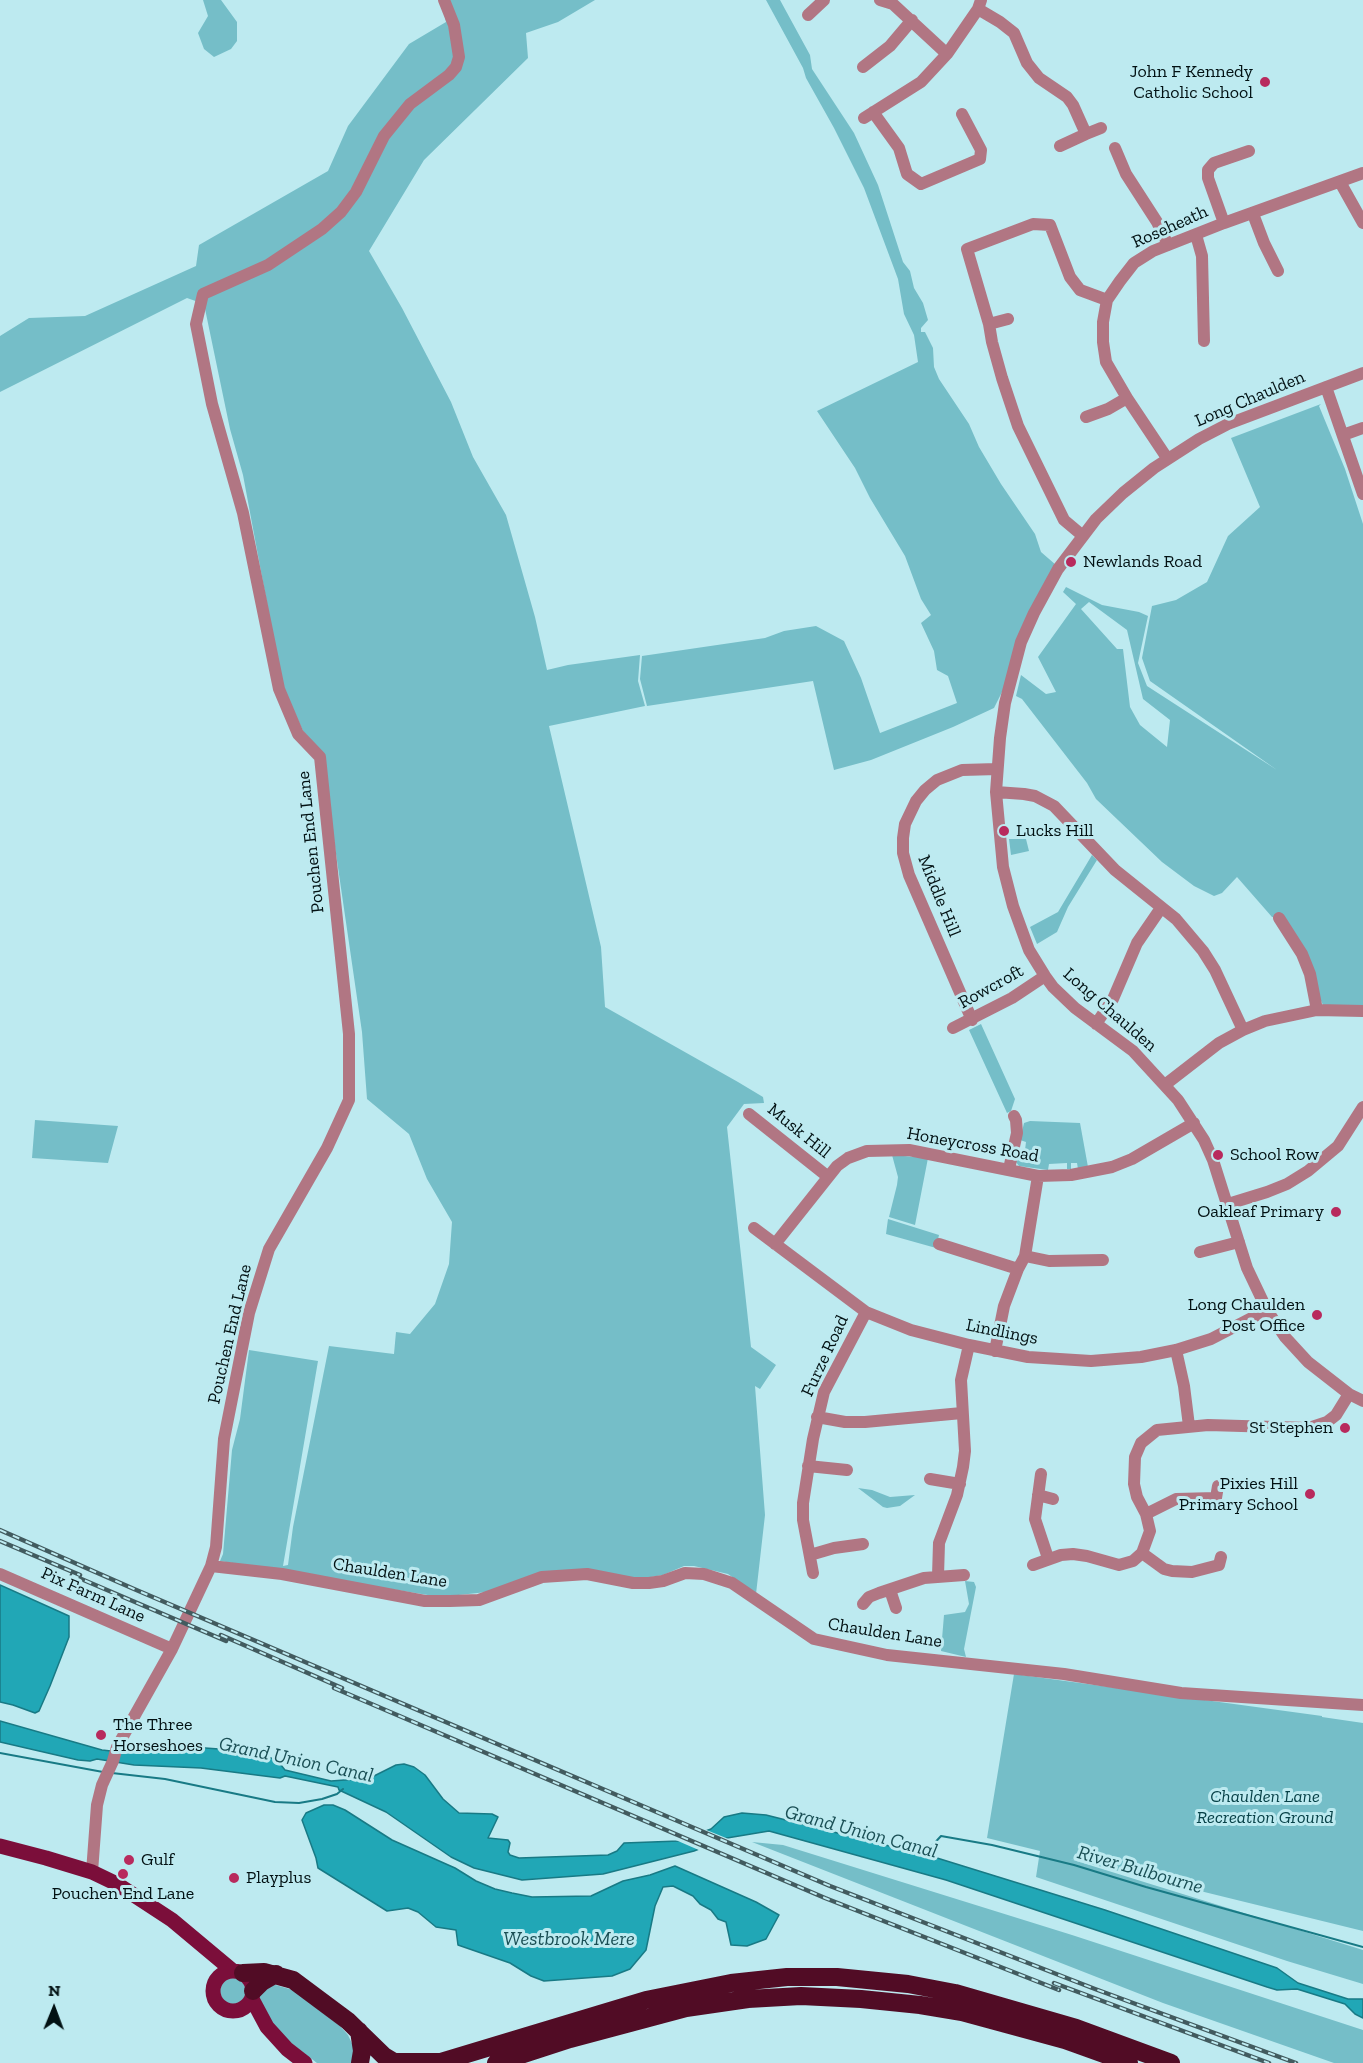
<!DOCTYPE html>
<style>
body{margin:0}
#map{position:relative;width:1363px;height:2063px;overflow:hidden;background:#bdeaf0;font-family:"Zilla Slab",serif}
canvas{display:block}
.north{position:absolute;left:24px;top:1979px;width:60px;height:60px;-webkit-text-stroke:4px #bdeaf0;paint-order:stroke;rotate:1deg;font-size:16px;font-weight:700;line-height:24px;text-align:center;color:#021113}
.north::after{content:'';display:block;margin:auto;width:21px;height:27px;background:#021113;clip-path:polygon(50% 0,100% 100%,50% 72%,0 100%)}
</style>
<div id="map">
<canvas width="1363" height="2063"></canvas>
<div class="north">N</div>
</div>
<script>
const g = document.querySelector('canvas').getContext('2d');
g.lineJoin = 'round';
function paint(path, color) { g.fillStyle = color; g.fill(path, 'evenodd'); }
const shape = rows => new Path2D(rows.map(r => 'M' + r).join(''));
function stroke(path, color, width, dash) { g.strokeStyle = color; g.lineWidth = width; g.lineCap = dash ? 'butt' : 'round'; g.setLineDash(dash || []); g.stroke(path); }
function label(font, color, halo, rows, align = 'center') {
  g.font = font + ' "Zilla Slab",serif'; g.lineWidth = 6; g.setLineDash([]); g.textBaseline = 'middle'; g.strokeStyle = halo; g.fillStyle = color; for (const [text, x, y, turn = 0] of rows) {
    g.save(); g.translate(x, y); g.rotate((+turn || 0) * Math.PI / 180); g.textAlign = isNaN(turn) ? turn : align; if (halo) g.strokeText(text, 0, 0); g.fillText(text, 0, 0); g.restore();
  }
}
paint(shape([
 [203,0,221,0,237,22,237,41,231,49,214,57,204,49,198,33,208,16],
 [441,0,595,0,558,22,526,33,528,58,424,160,369,251,402,308,451,402,473,457,506,515,535,617,547,670,568,665,640,655,638,681,645,706,549,726,601,947,605,1007,738,1082,763,1097,764,1103,744,1104,727,1127,751,1347,776,1365,760,1389,755,1386,765,1515,756,1594,728,1574,694,1566,684,1566,663,1575,645,1578,619,1577,589,1571,487,1592,440,1597,220,1561,223,1554,232,1450,240,1419,249,1350,318,1361,283,1566,288,1565,293,1527,329,1346,394,1354,396,1332,410,1334,435,1304,449,1264,452,1222,427,1179,409,1134,367,1099,362,1032,321,751,303,731,282,684,243,475,230,429,204,304,187,298,0,392,0,336,29,318,85,316,196,266,199,245,328,171,348,126,409,44,446,22],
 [766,0,780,0,810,55,812,69,854,133,878,185,903,262,910,271,914,288,923,303,928,320,921,328,921,332,925,332,933,348,934,367,939,379,969,424,979,447,1001,484,1035,534,1041,552,1056,565,1003,690,994,708,953,727,871,760,834,770,813,681,647,706,640,679,642,656,765,638,784,631,816,626,844,641,861,678,880,733,957,703,948,676,937,670,934,651,921,623,931,615,921,599,905,556,870,498,855,468,817,411,918,362,914,335,904,314,898,279,864,188,834,128,806,78,803,68],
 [1321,404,1319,406,1345,469,1363,524,1363,1008,1323,1005,1281,918,1272,917,1237,877,1222,893,1214,896,1194,886,1162,862,1096,799,1087,783,1022,699,1016,696,1021,675,1046,694,1056,692,1038,657,1076,604,1063,592,1066,587,1102,605,1139,612,1148,616,1138,663,1147,686,1277,770,1150,681,1142,658,1152,606,1176,600,1207,582,1228,536,1260,507,1231,438],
 [1089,602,1127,630,1143,699,1170,720,1167,747,1140,725,1130,707,1123,649,1117,649,1081,609],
 [1009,839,1026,839,1029,851,1011,855],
 [1092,855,1097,860,1068,907,1057,932,1037,944,1030,927,1058,912],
 [981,1024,1015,1099,1011,1111,1007,1113,969,1030],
 [35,1120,118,1126,108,1163,32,1158],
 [1030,1121,1080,1123,1088,1167,1078,1169,1077,1163,1071,1163,1071,1169,1067,1169,1067,1163,1049,1164,1048,1170,1019,1166,1016,1162,1018,1149,1025,1150,1026,1142,1020,1140,1024,1123],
 [892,1155,928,1158,915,1225,889,1217,897,1185,898,1177],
 [888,1219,939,1235,936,1248,886,1234],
 [858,1488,872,1490,890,1497,915,1495,900,1506,887,1508,883,1507],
 [965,1581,974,1582,976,1587,964,1649,966,1657,941,1651,944,1615,965,1612,969,1604],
 [1014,1674,1322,1716,1322,1717,1363,1723,1363,1931,1070,1859,1363,1950,1363,1984,1287,1961,1036,1877,1040,1851,987,1838],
 [752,1842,783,1845,1072,1935,1363,2030,1363,2063,1334,2063,1163,2003],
 '220 1991a13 13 0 1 1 26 0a13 13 0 1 1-26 0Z',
 [272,1984,293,1990,340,2026,348,2035,356,2052,353,2063,317,2063,277,2032,257,2000,262,1988]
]), '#75bec8');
const water = shape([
 [0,1585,69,1616,69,1637,50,1686,39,1711,35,1713,13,1705,0,1702,0,1585],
 [0,1721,102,1750,120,1752,133,1746,183,1749,191,1747,219,1749,260,1756,276,1759,285,1770,331,1781,358,1779,351,1774,354,1768,374,1776,396,1765,404,1764,414,1767,425,1775,443,1799,459,1813,492,1814,498,1817,488,1838,508,1840,510,1843,508,1852,510,1855,519,1858,608,1855,617,1851,624,1843,679,1841,711,1829,724,1817,742,1813,766,1815,937,1858,1105,1910,1277,1968,1298,1983,1348,1999,1363,1999,1363,2018,1355,2014,1345,2004,1297,1989,1277,1990,1267,1987,946,1880,769,1831,727,1838,694,1851,603,1874,522,1880,474,1868,451,1857,386,1812,339,1790,338,1787,285,1776,280,1778,201,1768,134,1765,97,1759,90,1761,78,1760,0,1742,0,1721],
 [324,1805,333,1805,345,1810,392,1840,455,1868,476,1881,495,1889,512,1893,532,1897,591,1896,623,1881,650,1875,675,1866,756,1902,779,1915,766,1939,747,1946,731,1945,726,1922,718,1919,711,1910,700,1904,693,1896,673,1886,663,1887,655,1906,646,1950,630,1969,612,1976,544,1981,531,1976,510,1963,458,1945,456,1930,436,1927,418,1912,408,1908,387,1911,318,1868,316,1858,302,1820,306,1813,324,1805]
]);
paint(water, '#21a7b6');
stroke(water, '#187a85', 1.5);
paint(shape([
 [704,1829,731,1840,701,1851,671,1838,679,1838]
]), '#bdeaf0');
stroke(shape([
 [0,1753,103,1772],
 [112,1773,165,1779,275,1802,299,1803,322,1799,337,1794,343,1789],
 [927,1857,930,1848,941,1836,992,1845,1074,1865,1146,1887,1363,1947]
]), '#187a85', 2);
stroke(shape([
 [880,0,893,4,947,54],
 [978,9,1000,22,1014,33,1027,63,1039,78,1067,97,1073,105,1086,134,1060,146],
 [808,15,824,0],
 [863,67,890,46,912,20],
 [873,112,899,148,907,174,921,184,980,159,981,150,962,114],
 [864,118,921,82,947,54,978,9,981,0],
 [1086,134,1101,128],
 [1115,148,1126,174,1157,222,1168,245],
 [1340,182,1363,223],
 [1253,214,1264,243,1278,271],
 [1224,223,1208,178,1208,170,1214,163,1249,151],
 [1196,235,1202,256,1204,341],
 [989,324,1008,319],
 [1363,373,1228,424,1199,439,1154,468,1123,493,1096,519,1058,569,1034,613,1021,642,1005,703,1000,738,996,792,1003,867,1013,906,1029,950,1045,976,1053,987,1075,1008,1133,1051,1178,1100,1204,1140,1213,1160,1247,1268,1267,1310,1285,1337,1308,1362,1349,1394,1363,1401],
 [1326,387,1363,494],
 [1086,417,1108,409,1127,398],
 [1343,435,1363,428],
 [1167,458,1127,398,1106,362,1103,342,1103,322,1107,300,1120,281,1134,263,1153,251,1224,223,1363,173],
 [1083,536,1064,520,1018,426,1002,378,992,342,989,324,967,249,1033,224,1050,225,1070,277,1080,290,1107,300],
 [996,792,1024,794,1035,796,1054,806,1115,870,1176,919,1203,951,1215,970,1243,1030],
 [1279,918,1302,954,1310,974,1317,1010],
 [972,1020,909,875,903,853,903,838,905,824,916,801,925,790,937,780,962,770,997,769],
 [1096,1024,1113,999,1137,943,1161,908],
 [953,1028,1012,998,1045,976],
 [1166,1084,1219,1043,1243,1030,1265,1021,1317,1010,1363,1011],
 [749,1114,827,1176],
 [1009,1169,1017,1133,1016,1120,1014,1116],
 [1228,1204,1267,1192,1287,1184,1308,1171,1338,1146,1363,1107],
 [754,1228,866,1312,911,1330,969,1345,1028,1357,1091,1361,1141,1357,1176,1350,1211,1339,1267,1310],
 [775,1244,837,1166,848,1158,867,1151,909,1150,1038,1176,1071,1175,1112,1167,1132,1159,1194,1123],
 [939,1244,1018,1269],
 [1200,1252,1239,1242],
 [1025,1256,1049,1261,1103,1260],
 [1176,1350,1184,1386,1189,1426],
 [995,1351,1004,1306,1018,1269,1025,1256,1038,1176],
 [817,1417,845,1422,865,1422,962,1413],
 [808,1466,847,1470],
 [1041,1474,1035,1519,1048,1558],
 [930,1479,960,1484],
 [1038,1495,1053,1499],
 [1146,1514,1176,1499,1216,1498,1218,1486],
 [1142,1553,1164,1569,1172,1571,1192,1572,1219,1565,1221,1557],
 [810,1555,834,1548,863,1544],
 [1033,1565,1061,1555,1073,1554,1087,1556,1119,1565,1133,1561,1142,1553,1150,1531,1146,1514,1137,1497,1134,1484,1135,1457,1141,1443,1157,1430,1208,1425,1309,1428,1327,1422,1336,1415,1349,1394],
 [211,1566,282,1574,425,1601,450,1601,479,1600,542,1577,587,1574,633,1583,649,1583,663,1581,685,1573,704,1574,732,1583,814,1639,887,1655,1064,1674,1181,1693,1363,1705],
 [813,1573,803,1520,803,1503,813,1439,824,1392,866,1312],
 [0,1574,172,1649],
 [938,1576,939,1543,957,1495,963,1467,965,1451,961,1380,969,1345],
 [890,1590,896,1608],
 [863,1604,869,1597,879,1593,924,1578,964,1575],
 [92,1872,97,1805,102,1785,113,1761,117,1747,172,1649,211,1566,216,1547,224,1439,249,1313,269,1249,327,1148,349,1100,349,1034,320,757,298,734,279,689,243,513,212,404,196,324,203,294,268,265,322,229,341,212,356,192,384,136,410,104,449,75,456,67,459,57,454,25,444,0]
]), '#b17683', 12);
stroke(shape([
 [0,1846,46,1858,92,1872,117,1884,172,1920,233,1971],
 '213 1991a20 20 0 1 1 40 0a20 20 0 1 1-40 0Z',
 [252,1999,267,2027,287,2049,305,2063]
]), '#7b0e3a', 15);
stroke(shape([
 [243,1973,264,1972,293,1980,348,2021,384,2056,394,2062,441,2062],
 [253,1991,262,1982,276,1974],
 [359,2031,362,2051,360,2063],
 [437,2063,646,2000,731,1983,787,1977,837,1977,908,1984,955,1993,1076,2028,1171,2063],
 [496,2063,570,2039,686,2008,748,1999,801,1996,861,1999,920,2005,962,2012,1065,2040,1129,2063]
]), '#510c25', 18);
const rail = shape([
 [0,1530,134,1589,830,1886,1095,1989,1296,2063],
 [0,1541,80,1575],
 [72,1575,226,1641],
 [221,1635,342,1688],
 [334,1688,825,1898,1059,1990],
 [1054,1983,1269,2063]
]);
stroke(rail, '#425b5f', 4.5);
stroke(rail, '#bdeaf0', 2, [7]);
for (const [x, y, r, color] of [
 [1265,82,6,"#b82a5d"],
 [1071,562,6,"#b82a5d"],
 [1004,831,6,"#b82a5d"],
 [1218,1155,6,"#b82a5d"],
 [1336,1212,6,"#b82a5d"],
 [1317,1315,6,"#b82a5d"],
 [1345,1428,6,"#b82a5d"],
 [1310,1494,6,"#b82a5d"],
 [101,1735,6,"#b82a5d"],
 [129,1860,6,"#b82a5d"],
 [123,1874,6,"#b82a5d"],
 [234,1878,6,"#b82a5d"]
]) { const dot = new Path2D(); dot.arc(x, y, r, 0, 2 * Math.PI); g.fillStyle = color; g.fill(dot); stroke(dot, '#bdeaf0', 2); }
label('18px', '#021113', '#bdeaf0', [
 ["John F Kennedy",1253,72,"right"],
 ["Catholic School",1253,93,"right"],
 ["Newlands Road",1083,562],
 ["Lucks Hill",1016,831],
 ["School Row",1230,1155],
 ["Oakleaf Primary",1324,1212,"right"],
 ["Long Chaulden",1305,1305,"right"],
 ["Post Office",1305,1326,"right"],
 ["St Stephen",1333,1428,"right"],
 ["Pixies Hill",1298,1484,"right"],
 ["Primary School",1298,1505,"right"],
 ["The Three",113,1725],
 ["Horseshoes",113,1746],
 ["Gulf",141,1860],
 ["Playplus",246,1878],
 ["Pouchen End Lane",123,1894,"center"]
], 'left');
label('18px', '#021113', '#bdeaf0', [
 ["Roseheath",1170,227,-24],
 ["Long Chaulden",1250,399,-23],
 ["Pouchen End Lane",311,842,-96],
 ["Middle Hill",939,896,68],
 ["Rowcroft",991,987,-29],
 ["Long Chaulden",1110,1010,41],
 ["Musk Hill",799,1131,39],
 ["Honeycross Road",973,1145,10],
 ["Lindlings",1002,1332,11],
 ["Pouchen End Lane",230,1334,-77],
 ["Furze Road",825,1356,-65],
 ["Chaulden Lane",390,1573,9],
 ["Pix Farm Lane",93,1595,24],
 ["Chaulden Lane",885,1633,9]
]);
label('italic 18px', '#074147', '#bdeaf0', [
 ["Chaulden Lane",1265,1797],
 ["Recreation Ground",1265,1818]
]);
label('italic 20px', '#1a4f55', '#bdeaf0', [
 ["Grand Union Canal",296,1760,12],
 ["Grand Union Canal",861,1832,15],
 ["River Bulbourne",1140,1870,16],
 ["Westbrook Mere",569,1939]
]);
</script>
